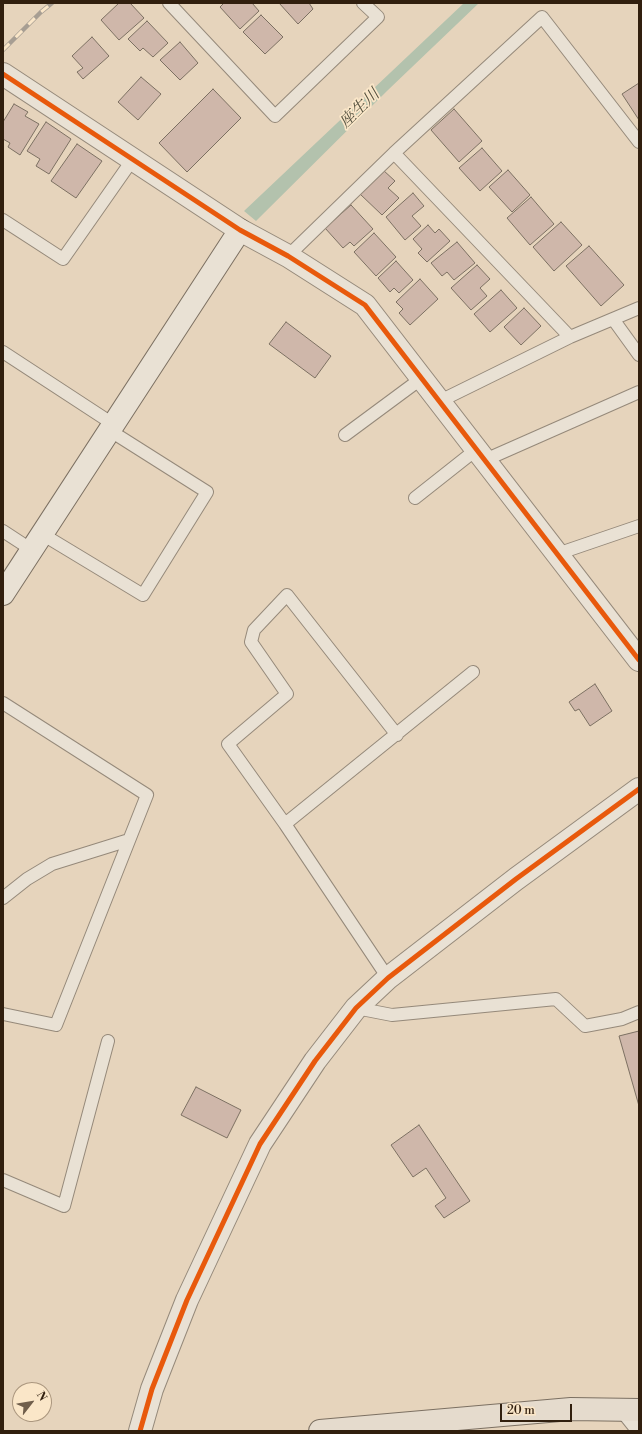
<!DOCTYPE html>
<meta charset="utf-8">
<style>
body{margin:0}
#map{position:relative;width:642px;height:1434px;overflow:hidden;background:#e6d4bc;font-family:"Libre Bodoni",serif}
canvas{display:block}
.frame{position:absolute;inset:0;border:4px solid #311f0e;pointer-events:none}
.north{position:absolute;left:12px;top:1382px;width:40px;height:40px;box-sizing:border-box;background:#fae6c8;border:1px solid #aa967e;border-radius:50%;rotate:59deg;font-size:11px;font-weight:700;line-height:16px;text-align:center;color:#311f0e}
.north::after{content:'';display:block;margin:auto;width:14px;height:18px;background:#705e4b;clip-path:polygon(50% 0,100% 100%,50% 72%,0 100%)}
.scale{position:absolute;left:500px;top:1404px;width:72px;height:18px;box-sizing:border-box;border:2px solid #311f0e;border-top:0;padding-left:5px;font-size:12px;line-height:14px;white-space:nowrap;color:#311f0e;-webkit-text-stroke:3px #fae6c8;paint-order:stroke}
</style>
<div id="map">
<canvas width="642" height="1434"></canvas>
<div class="frame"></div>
<div class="north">N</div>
<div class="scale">20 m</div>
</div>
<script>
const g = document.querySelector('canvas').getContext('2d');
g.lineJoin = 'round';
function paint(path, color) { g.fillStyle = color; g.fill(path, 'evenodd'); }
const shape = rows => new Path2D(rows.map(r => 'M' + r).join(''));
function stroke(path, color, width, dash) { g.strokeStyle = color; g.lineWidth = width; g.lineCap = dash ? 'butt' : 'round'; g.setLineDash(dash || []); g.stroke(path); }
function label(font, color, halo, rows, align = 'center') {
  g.font = font + ' "Libre Bodoni","Noto Serif JP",serif'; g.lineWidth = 3.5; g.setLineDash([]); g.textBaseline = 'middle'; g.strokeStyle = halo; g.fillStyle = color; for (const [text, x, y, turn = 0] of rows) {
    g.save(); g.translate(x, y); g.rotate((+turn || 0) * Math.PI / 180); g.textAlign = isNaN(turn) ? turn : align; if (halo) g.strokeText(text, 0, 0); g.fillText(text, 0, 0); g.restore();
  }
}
paint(shape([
 [464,3,479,3,388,90,256,221,244,211]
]), '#b3c2ad');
const building = shape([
 [119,3,130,3,144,18,119,40,101,20,119,3],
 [222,3,252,3,259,11,240,29,220,7,223,4,222,3],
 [279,3,309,3,313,9,298,24,279,3],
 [261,15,283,37,265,54,243,32,261,15],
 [147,21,168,43,153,57,143,48,140,51,128,39,147,21],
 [92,37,109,56,83,79,77,72,83,68,72,56,92,37],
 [180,42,198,63,180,80,160,60,180,42],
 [141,77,161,94,138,120,118,102,141,77],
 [639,83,639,120,622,94,639,83],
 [213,89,241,118,187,172,159,143,213,89],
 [14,104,28,112,25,116,39,124,20,155,8,147,10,143,3,139,3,122,14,104],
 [454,109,482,141,459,162,431,130,454,109],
 [46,122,71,139,49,174,36,166,40,159,27,151,46,122],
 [77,144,102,161,76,198,51,181,77,144],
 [482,148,502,171,480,191,459,168,482,148],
 [383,170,395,181,388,188,399,198,382,215,360,194,383,170],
 [508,170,530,195,512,212,489,187,508,170],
 [413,193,424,206,412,216,421,226,405,240,386,217,413,193],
 [531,197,554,224,530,245,507,218,531,197],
 [351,205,373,229,354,246,350,242,343,248,325,228,351,205],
 [561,222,582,245,554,271,533,247,561,222],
 [428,225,435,233,439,229,450,241,427,262,418,253,422,249,413,239,428,225],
 [374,233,396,257,376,276,354,252,374,233],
 [457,242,475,263,454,280,447,272,442,276,431,263,457,242],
 [589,246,624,285,601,306,566,266,589,246],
 [396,261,413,280,399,293,394,288,390,292,378,278,396,261],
 [477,265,490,279,480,288,487,296,471,310,451,288,477,265],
 [420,279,438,299,410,325,399,313,403,309,396,302,420,279],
 [501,290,517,308,490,332,474,314,501,290],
 [524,308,541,326,521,345,504,327,524,308],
 [286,322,331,356,315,378,269,344,286,322],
 [595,684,612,711,590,726,579,709,575,711,569,702,595,684],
 [639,1031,639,1106,619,1036,639,1031],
 [196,1087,241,1110,227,1138,181,1115,196,1087],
 [419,1125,470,1201,444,1218,435,1206,446,1198,426,1168,413,1177,391,1145,419,1125]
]);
paint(building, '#cfb7aa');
stroke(building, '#7c7062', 1);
const lane = shape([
 [169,3,275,116,378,17,363,3],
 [394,153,570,337],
 [3,220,63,259,133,159],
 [288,256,394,153,542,17,639,142],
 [613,319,639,355],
 [3,352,113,424],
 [440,401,570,337,639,308],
 [345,435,422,378],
 [485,460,639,392],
 [415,498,477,449],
 [3,531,32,550],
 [42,534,143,595,207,492,109,430],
 [557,554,639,526],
 [3,703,147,795,56,1025,3,1014],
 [285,824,473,672],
 [3,898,27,879,52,864,129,840],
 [388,978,285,824,228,744,287,694,251,642,254,630,287,595,397,735],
 [356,1008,392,1015,556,999,585,1026,622,1019,639,1012],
 [3,1180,64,1206,108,1041]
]);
const street = shape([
 [3,74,240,230,288,256,365,305,639,660],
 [627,1410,639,1425],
 [140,1431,152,1389,187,1300,260,1144,315,1061,356,1008,388,978,516,879,639,789]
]);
const secondary = shape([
 [3,594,240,230]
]);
const primary = shape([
 [320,1431,571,1409,639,1410]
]);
stroke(lane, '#95897a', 14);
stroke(street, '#95897a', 24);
stroke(secondary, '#7c7062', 24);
stroke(primary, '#7c7062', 24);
stroke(lane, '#e9e1d4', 12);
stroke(street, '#e9e1d4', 22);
stroke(secondary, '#e9e1d4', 22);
stroke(primary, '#e5dbcd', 22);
const rail = shape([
 [3,50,41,12,52,3]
]);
stroke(rail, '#a79e93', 4.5);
stroke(rail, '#fae6c8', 3, [9]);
stroke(shape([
 [3,74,240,230,288,256,365,305,639,660],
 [140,1431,152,1389,187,1300,260,1144,315,1061,356,1008,388,978,516,879,639,789]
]), '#e8590c', 5);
label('italic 16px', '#514e3c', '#fae6c8', [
 ["座生川",360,109,-44]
]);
</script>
